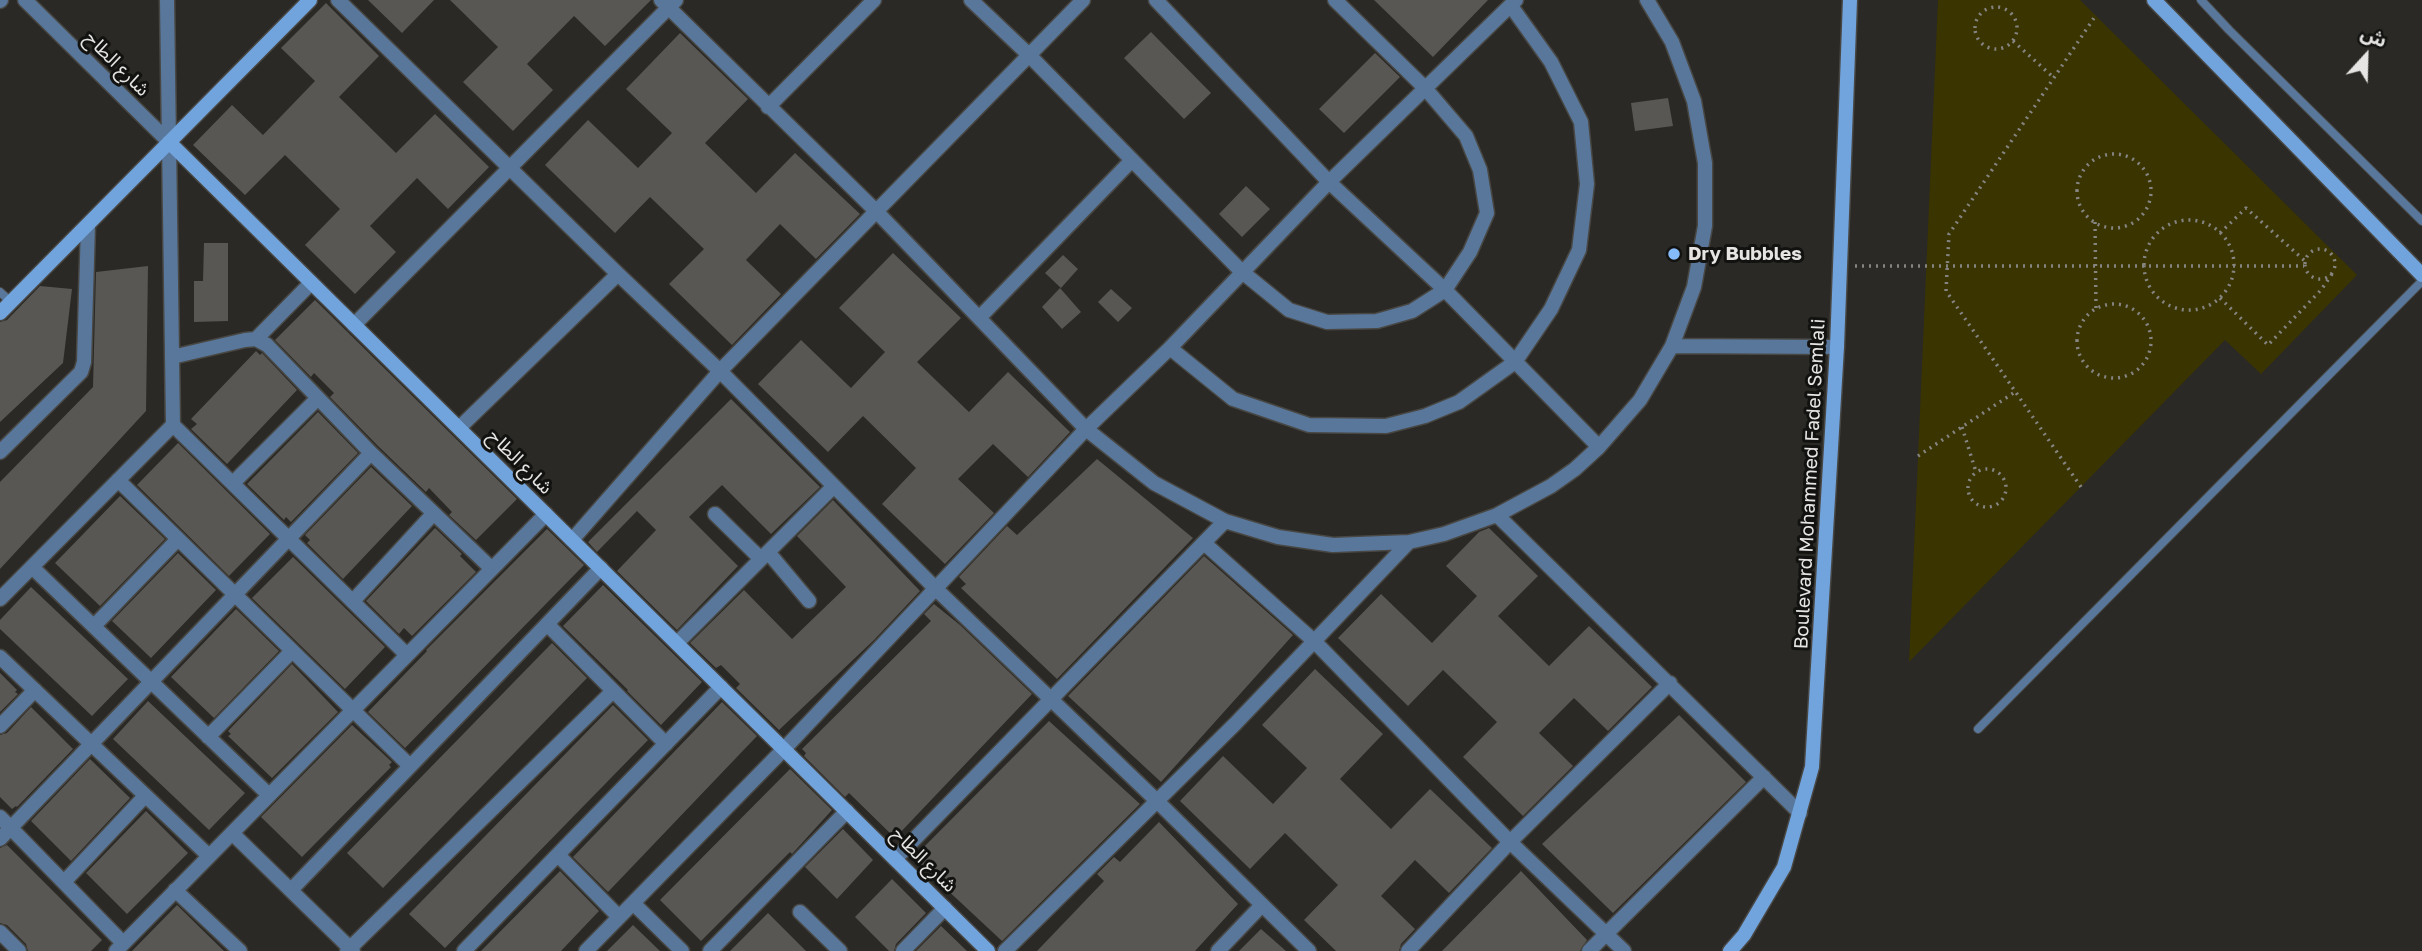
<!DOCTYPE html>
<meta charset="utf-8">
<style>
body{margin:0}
#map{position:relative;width:2422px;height:951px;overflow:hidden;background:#2a2925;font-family:"Golos Text","Noto Sans Arabic",sans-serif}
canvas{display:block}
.north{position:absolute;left:2331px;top:21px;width:70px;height:70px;-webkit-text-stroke:5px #121210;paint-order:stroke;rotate:22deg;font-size:19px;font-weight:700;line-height:28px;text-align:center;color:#e6e5e3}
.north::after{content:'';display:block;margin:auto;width:24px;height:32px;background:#e6e5e3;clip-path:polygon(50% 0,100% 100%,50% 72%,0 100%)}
</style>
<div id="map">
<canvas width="2422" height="951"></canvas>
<div class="north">ش</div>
</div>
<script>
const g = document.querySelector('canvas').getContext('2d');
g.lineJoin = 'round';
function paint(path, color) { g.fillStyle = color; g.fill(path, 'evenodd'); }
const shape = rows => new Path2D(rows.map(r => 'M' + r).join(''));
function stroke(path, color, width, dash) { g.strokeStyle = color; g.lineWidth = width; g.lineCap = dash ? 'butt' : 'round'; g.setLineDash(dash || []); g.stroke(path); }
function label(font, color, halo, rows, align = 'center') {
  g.font = font + ' "Golos Text","Noto Sans Arabic",sans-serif'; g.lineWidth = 6; g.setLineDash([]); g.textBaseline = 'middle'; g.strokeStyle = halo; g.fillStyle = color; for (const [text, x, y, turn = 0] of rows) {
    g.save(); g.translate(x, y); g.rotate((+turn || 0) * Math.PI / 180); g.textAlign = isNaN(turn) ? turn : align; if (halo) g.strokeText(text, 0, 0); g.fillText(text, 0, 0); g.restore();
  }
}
paint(shape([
 [1938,0,2080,0,2357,275,2261,374,2225,340,1909,662]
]), '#3a3401');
paint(shape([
 [368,0,434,0,402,33],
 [450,0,651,0,605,46,574,16,527,64,553,90,513,131,463,82,498,47],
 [1374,0,1488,0,1433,57],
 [326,3,379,56,339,97,396,153,435,114,489,167,448,209,417,178,370,226,396,252,355,294,305,245,340,209,285,155,245,195,193,145,232,105,263,135,315,81,281,48],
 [1151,32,1211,93,1184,119,1124,58],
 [680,33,748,99,705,143,756,193,795,153,860,214,816,259,780,224,746,260,781,294,732,345,669,284,704,249,650,197,615,233,545,165,588,120,638,168,672,133,626,89],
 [1375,53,1400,77,1344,133,1319,109],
 [1668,98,1673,126,1635,131,1631,103],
 [1246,186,1270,209,1242,237,1219,214],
 [204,243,228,243,228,321,194,322,194,281,203,281],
 [893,253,961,318,917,362,969,412,1008,372,1070,432,1028,477,993,444,958,479,994,513,945,564,882,504,916,468,863,416,828,452,758,384,801,340,851,388,885,352,839,308],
 [1063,255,1078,269,1061,288,1045,273],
 [148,266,146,411,0,569,0,482,93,387,96,272],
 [40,286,72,289,63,363,0,422,0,322,7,320],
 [1060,288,1081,312,1062,329,1042,307],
 [1111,289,1132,308,1118,322,1098,302],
 [315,300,517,499,476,540,449,515,452,512,429,488,426,492,378,446,330,397,334,393,314,373,311,377,275,340],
 [256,351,260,355,262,353,297,390,227,464,191,429,197,424,191,419],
 [731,399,820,487,771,534,722,485,689,517,738,566,677,630,617,571,656,530,637,511,597,552,588,542],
 [318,412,358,453,291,522,286,517,284,520,247,484],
 [178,443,270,534,229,576,137,485],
 [1097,459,1193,538,1057,679,961,588,966,584,959,577,1007,526,1017,535],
 [371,467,412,506,343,579,307,543,310,540,305,535],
 [120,496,165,539,100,606,55,563],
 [833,500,920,591,874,640,779,730,736,688,740,684,721,665,716,668,690,643,744,590,792,639,846,587,797,536],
 [435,528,462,554,460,556,476,572,412,636,404,628,399,634,366,601],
 [1489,528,1538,576,1498,616,1549,666,1589,626,1652,687,1608,731,1574,698,1539,733,1573,766,1523,816,1463,757,1497,722,1443,670,1408,706,1338,638,1381,594,1432,643,1477,596,1446,566,1479,532],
 [547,529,584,565,405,748,368,712,427,651,426,650],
 [178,553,216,590,151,658,112,621],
 [1204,556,1293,635,1161,782,1068,696],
 [293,557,385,647,345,689,252,598],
 [603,585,702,682,661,725,627,691,628,690,563,626],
 [31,587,128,679,92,716,0,629,0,620],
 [934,604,960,625,1032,694,895,838,849,793,845,797,804,756,806,753,802,749,931,621,924,614],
 [236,609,279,651,214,718,171,677],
 [552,643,587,678,383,888,347,853],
 [292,664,338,712,272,778,228,736,231,734,228,731],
 [1315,669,1383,734,1340,779,1391,829,1430,789,1492,848,1449,893,1415,860,1381,896,1415,929,1401,944,1399,951,1336,951,1304,920,1338,885,1285,833,1250,869,1180,801,1223,756,1273,804,1307,768,1262,725],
 [0,673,17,690,15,692,18,694,0,712],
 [148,701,245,793,209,830,113,739],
 [722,702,757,736,608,892,573,857],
 [613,705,648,740,445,948,409,914],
 [31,707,73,749,17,807,16,806,12,809,0,797,0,735,7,733],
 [1679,715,1746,782,1613,913,1542,844],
 [1049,721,1140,804,1002,941,913,858],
 [352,725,392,762,389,765,391,767,302,857,261,817],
 [90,759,130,798,71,861,31,821],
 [790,769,832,810,792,854,790,852,701,941,660,900],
 [146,811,188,853,127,914,86,873],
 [1159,822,1238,904,1195,951,1037,951,1104,881,1097,874,1114,857,1120,862],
 [843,829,873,860,837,899,805,867],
 [7,845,102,940,91,951,28,951,26,944,7,925,0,923,0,848],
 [560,871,599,911,561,951,481,951],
 [1521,871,1587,940,1580,951,1442,951],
 [892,879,926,913,896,944,894,951,889,951,855,917],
 [177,905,179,907,224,951,132,951],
 [768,913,806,951,730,951],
 [633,925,660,951,607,951],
 [941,926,967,951,916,951],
 [1261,929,1286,951,1239,951]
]), '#585753');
const lane = shape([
 [2201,0,2229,30,2422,221],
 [0,292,11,302],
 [1978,729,2422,281]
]);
const street = shape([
 [25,0,169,142],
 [338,0,618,274,720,371,935,588,1157,801,1309,951],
 [661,0,876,211,1086,429,1154,483,1225,521,1278,537,1333,545,1409,542,1444,534,1497,515,1551,486,1575,469,1599,447,1640,400,1672,346,1694,287,1705,226,1705,163,1694,101,1672,42,1647,0],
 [971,0,1028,54,1241,271,1289,310,1327,322,1377,321,1412,311,1445,290,1470,252,1487,213,1480,170,1466,136,1425,88,1335,0],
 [1156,0,1329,182,1445,290,1599,447],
 [0,1,1,0],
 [768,107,874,0],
 [979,318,1132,160],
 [354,325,676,0],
 [256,339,311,283],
 [1672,346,1837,347],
 [1170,348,1233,399,1309,425,1386,426,1425,416,1459,402,1515,362,1551,309,1579,250,1587,184,1581,122,1551,62,1511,6],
 [172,357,245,340,256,339,267,345,371,453,492,569],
 [173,425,407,655],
 [459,428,618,274],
 [0,452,81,372,84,362,88,225],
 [118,480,410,766],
 [233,483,317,399],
 [715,514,761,559],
 [1497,515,1800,813],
 [572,540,720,371,1083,0],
 [1204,543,1314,641,1510,842,1624,951],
 [768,552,809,601],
 [32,567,269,795],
 [0,599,173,425,167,0],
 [353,601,433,514],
 [547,624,666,744],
 [94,626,178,539],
 [677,643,834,486],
 [0,657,209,856],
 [0,726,35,690],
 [208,737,292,651],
 [0,817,123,943],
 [232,833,353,951],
 [0,839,371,453],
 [558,855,619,917],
 [895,859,1225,521],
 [64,882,145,796],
 [175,890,240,951],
 [291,890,601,568],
 [633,903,682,951],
 [800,912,840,951],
 [0,932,19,951],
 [116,951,546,514],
 [347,951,613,691],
 [464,951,721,687],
 [586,951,784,749,1086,429,1170,348,1329,182,1516,0],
 [710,951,847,811],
 [903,951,945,908],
 [1005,951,1235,724,1409,542],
 [1218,951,1262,905],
 [1408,951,1510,842,1670,683],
 [1589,951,1764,777]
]);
const secondary = shape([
 [2154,0,2422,275],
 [169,142,988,951],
 [0,313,310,0],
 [1730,951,1744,935,1784,867,1812,767,1837,347,1850,0]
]);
stroke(lane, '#484743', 10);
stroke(street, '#484743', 17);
stroke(secondary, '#484743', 17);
stroke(shape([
 '1975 28a21 21 0 1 1 42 0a21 21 0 1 1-42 0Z',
 [2013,41,2053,77],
 '2077 191a37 37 0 1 1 74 0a37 37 0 1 1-74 0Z',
 '2144 265a45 45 0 1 1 90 0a45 45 0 1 1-90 0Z',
 [2095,222,2096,308],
 [2220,233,2246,208,2305,261],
 '2305 264a15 15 0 1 1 30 0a15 15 0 1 1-30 0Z',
 [1855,266,2304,266],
 [2220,298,2268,345,2321,290,2332,274],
 '2077 341a37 37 0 1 1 74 0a37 37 0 1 1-74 0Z',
 [1962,427,1976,472],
 [1918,456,2015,392],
 '1968 488a19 19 0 1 1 38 0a19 19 0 1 1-38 0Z',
 [2081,487,1946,291,1949,234,2096,15]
]), '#858481', 3.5, [2, 5]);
stroke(lane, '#58779b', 8);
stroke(street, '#58779b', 14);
stroke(secondary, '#71a3dd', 14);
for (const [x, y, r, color] of [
 [1674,254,7,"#85bbfb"]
]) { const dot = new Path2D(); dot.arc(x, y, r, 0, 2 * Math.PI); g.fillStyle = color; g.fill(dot); stroke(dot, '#121210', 2.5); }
label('19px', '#e6e5e3', '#121210', [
 ["شارع الطاح",117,64,45],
 ["شارع الطاح",520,462,45],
 ["Boulevard Mohammed Fadel Semlali",1810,484,-87],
 ["شارع الطاح",924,860,45]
]);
label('bold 19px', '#e6e5e3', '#121210', [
 ["Dry Bubbles",1688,254]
], 'left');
</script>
